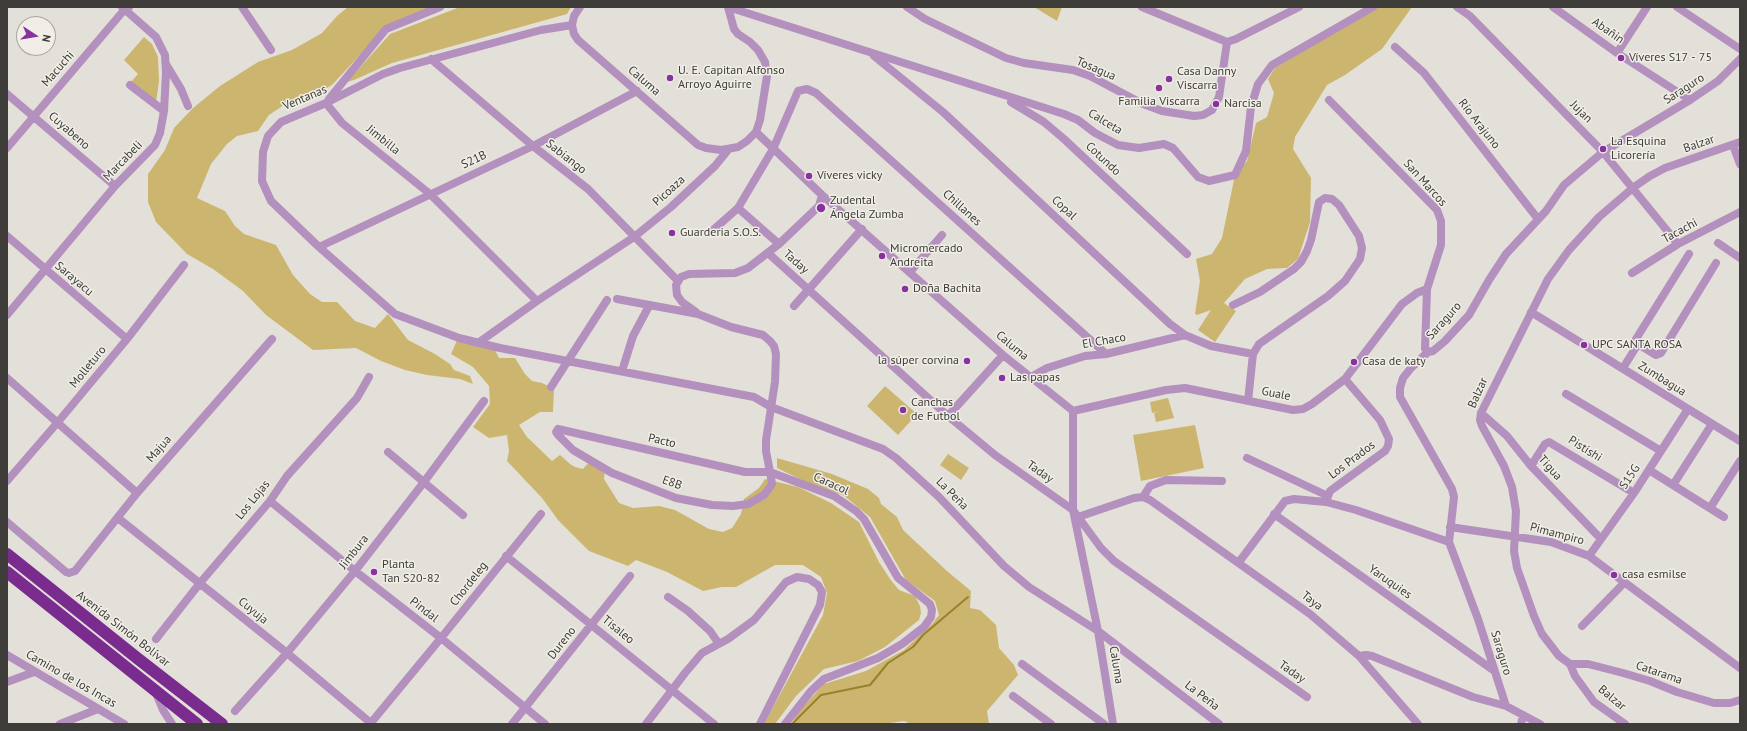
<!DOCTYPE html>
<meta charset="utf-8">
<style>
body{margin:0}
#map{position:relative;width:1747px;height:731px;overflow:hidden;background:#e3e0d9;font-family:"PT Sans",sans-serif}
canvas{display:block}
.frame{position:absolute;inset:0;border:8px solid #3d3c39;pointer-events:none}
.north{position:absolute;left:16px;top:16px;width:40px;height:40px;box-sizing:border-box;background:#f0eee6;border:1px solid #a8a7a1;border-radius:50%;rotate:102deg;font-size:11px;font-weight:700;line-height:16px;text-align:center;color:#3d3c39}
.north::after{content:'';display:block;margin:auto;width:14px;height:18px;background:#88319f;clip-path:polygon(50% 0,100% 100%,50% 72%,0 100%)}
</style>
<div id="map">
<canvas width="1747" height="731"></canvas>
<div class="frame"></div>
<div class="north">N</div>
</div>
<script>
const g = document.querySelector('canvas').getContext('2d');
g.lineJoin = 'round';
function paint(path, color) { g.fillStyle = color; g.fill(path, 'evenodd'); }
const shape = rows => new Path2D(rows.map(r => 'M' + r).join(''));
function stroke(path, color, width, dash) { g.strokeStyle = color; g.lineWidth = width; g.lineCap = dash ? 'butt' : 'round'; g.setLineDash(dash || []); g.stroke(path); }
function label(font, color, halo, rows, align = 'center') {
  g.font = font + ' "PT Sans",sans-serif'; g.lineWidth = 3; g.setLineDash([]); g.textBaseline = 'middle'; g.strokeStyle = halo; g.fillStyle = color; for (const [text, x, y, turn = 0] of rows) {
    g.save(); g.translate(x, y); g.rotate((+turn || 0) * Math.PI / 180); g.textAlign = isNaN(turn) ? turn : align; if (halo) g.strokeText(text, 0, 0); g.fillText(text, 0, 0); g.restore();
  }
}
paint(shape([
 [348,7,438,7,385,28,332,85,318,93,287,103,269,115,258,131,237,136,227,144,211,164,197,198,225,211,235,226,244,234,276,245,293,275,310,294,322,302,337,302,355,321,375,328,388,314,408,340,435,354,450,364,454,370,470,376,473,384,460,379,427,375,405,370,381,361,356,348,313,350,266,315,243,291,213,269,187,254,156,222,148,202,148,174,165,150,174,128,193,108,220,86,258,62,292,50,322,33,337,16],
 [460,7,571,7,567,14,392,63,354,80,347,82,390,34],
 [1034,7,1062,7,1057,21],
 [1375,7,1412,7,1382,49,1345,75,1327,85,1295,137,1293,149,1311,178,1310,222,1298,259,1287,268,1267,269,1245,279,1224,303,1236,311,1215,342,1198,330,1211,310,1197,315,1195,314,1200,281,1196,259,1212,254,1222,238,1235,175,1247,161,1256,123,1267,117,1274,93,1268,79,1275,68],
 [144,37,152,44,158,57,159,81,156,103,130,83,138,74,124,60],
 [458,338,492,344,499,358,515,358,525,374,532,381,542,383,554,389,553,412,540,412,519,425,527,437,552,461,560,455,570,464,575,467,583,469,590,461,605,470,604,479,619,503,633,508,659,506,675,510,709,529,723,532,732,528,741,514,744,499,759,488,765,479,798,487,831,503,859,522,879,562,890,579,899,590,915,596,920,606,921,613,919,620,885,647,858,661,824,669,796,696,775,724,764,724,823,615,827,593,821,577,803,565,775,565,736,587,722,587,703,591,667,572,636,560,628,566,589,551,558,520,542,498,507,461,509,451,507,435,489,438,473,427,490,404,489,386,473,367,451,354],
 [885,386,917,414,898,435,867,406],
 [1168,398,1174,418,1156,422,1154,413,1160,411,1152,413,1150,402],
 [1195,425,1204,468,1141,481,1133,435],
 [948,454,969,468,961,480,940,465],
 [777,458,832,474,868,489,879,498,881,504,897,517,903,530,947,571,971,591,970,608,980,610,996,625,999,648,1014,665,1018,675,987,711,989,724,911,724,904,721,883,724,792,724,798,712,824,684,866,671,904,650,932,624,939,615,935,601,906,580,870,517,843,495,810,484,777,468]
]), '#ccb66f');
stroke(shape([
 [792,724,821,695,870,685,888,663,913,647,923,635,968,597]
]), '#99812b', 2);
stroke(shape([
 [242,7,271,50],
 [580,7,574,16,572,25,574,34,578,40,698,145,706,148,721,150,738,147,747,141,756,132,760,120,767,76,765,62,758,50,750,42,738,34,734,29,728,7],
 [728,7,1064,114,1078,120,1095,133,1118,145,1139,148,1164,144,1173,148,1198,177,1209,181,1235,175,1246,151,1251,107,1258,84,1272,65,1373,7],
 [907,7,925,19,1006,58,1024,63,1073,70,1090,76,1143,104,1162,111,1194,116,1203,115,1212,110,1219,97,1227,42],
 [1142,7,1227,42,1236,39,1299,7],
 [1457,7,1470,16,1603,152,1678,244],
 [1553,7,1617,53,1690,100],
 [1677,7,1740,49],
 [572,25,541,30,400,68,383,74,326,103,281,122,268,136,263,152,262,181,271,201,319,247,395,314,459,338,500,348,754,397,771,407,883,449,896,458,939,497,1004,566,1029,587,1098,631,1219,724],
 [1395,47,1424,73,1538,219],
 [1617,53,1647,7],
 [874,56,943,112,1170,324,1185,335,1211,346,1253,354],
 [431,59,533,146,588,189,678,281],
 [166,64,181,89,188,106],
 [130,85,164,111],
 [7,94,115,186],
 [329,99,386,29,440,7],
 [1329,100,1437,210,1441,221,1441,245,1427,289,1425,349,1428,352],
 [1011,102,1044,122,1064,139,1187,254],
 [326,103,342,123,430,194,537,301],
 [756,132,822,195,1003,355,1073,411],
 [1733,145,1740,164],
 [7,148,125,9,129,7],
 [738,208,779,244],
 [712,231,738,208,773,149,798,91,807,89,816,93,1106,354],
 [7,236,127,339],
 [1718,243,1740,258],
 [319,247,533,146,637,91],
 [768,253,948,416,995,455,1073,510,1101,548,1114,561,1307,697],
 [910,272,942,235],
 [1632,273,1678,244,1740,212],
 [617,299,698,314,731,327,763,335,770,341,774,346,776,354,775,382,766,440,766,451,770,472,834,496,856,511,864,519,898,578,930,604,932,610,931,617,924,627,902,644,878,658,824,679,811,691,785,724],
 [1233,305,1260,292,1294,269,1301,262,1307,251,1311,240,1319,202,1325,198,1332,199,1339,205,1359,236,1362,248,1360,259,1345,281,1328,296,1259,344,1253,354,1248,401],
 [794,306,862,229],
 [696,312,682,302,677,295,676,285,681,277,689,274,735,273,748,268,779,244,819,206,822,195],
 [1531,312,1740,441],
 [7,315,115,186,155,145,160,133,164,111,166,73,165,55,156,37,122,7],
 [478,343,537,301,634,237,671,207,715,166,728,150],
 [1638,344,1635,342,1636,339,1689,254],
 [1623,368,1638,344,1656,355,1661,353,1716,263],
 [622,371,633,336,649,306],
 [1031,377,1047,368,1085,356,1106,354,1185,335],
 [7,378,137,493],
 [551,387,607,300],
 [1566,394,1661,451],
 [1073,411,1166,390,1185,388,1293,410,1303,409,1312,404,1345,379,1402,304,1417,293,1427,289],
 [1073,411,1073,510,1098,631,1113,724],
 [1481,413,1507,436,1531,466,1601,539],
 [948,416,1003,355],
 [558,429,745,472,770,472,772,484,764,495,748,504,733,506,712,505,676,498,612,473,573,450,559,436,556,432,558,429],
 [388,452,463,515],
 [1247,458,1328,496],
 [1531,466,1545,444,1549,442,1634,493],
 [1649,470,1724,517],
 [7,481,58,422,127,339,184,265],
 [1673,485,1712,424],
 [1143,497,1150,486,1166,480,1222,481],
 [270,501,355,571,441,638,545,724],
 [1326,502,1330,491,1385,451,1388,446,1389,439,1380,420,1345,379],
 [1710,508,1740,461],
 [1274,514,1493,670],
 [1078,517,1134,498,1143,497,1150,500,1310,614,1359,656,1418,724],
 [118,518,287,653,372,724],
 [7,522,66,572,69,573,75,571,137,493,272,339],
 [1450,527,1551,542,1589,556,1740,668],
 [506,556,714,724],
 [1589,556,1634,493,1688,409],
 [1239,562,1285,501,1294,499,1326,502,1356,510,1449,542],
 [668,597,688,611,710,631,719,644],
 [1582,626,1624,583],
 [156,639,200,583,270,501,287,476,357,398,369,377],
 [7,655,124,724],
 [1359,656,1366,655,1372,656,1473,697,1506,706,1540,724],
 [1022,664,1104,724],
 [1570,664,1588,664,1623,673,1650,681,1677,692,1714,703,1730,703,1740,700],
 [7,682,34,672],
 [155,691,163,710,172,724],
 [1013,696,1051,724],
 [1506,706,1478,619,1449,542,1454,497,1452,489,1400,397,1400,388,1403,378,1411,368,1428,352,1433,351,1445,341,1469,315,1489,280,1506,254,1546,211,1564,185,1603,152,1690,100,1718,81,1740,59],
 [235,711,287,653,355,571,424,482,484,401],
 [60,724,98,709],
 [370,724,441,638,541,514],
 [512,724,630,576],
 [646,724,685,673,702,653,728,639,754,620,786,582,797,577,809,579,818,585,822,592,820,605,760,724],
 [1521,724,1523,715],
 [1625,724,1594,702,1586,691,1575,676,1570,664,1559,656,1542,634,1534,616,1517,568,1514,551,1516,511,1512,487,1504,466,1482,426,1480,420,1481,413,1548,279,1569,250,1599,217,1634,187,1650,176,1665,168,1740,142]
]), '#b390bd', 8);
stroke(shape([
 [7,554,137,658,222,724],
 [7,572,197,724]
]), '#792b8e', 12);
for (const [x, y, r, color] of [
 [1621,58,4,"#88319f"],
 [670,78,4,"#88319f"],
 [1169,79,4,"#88319f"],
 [1159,88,4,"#88319f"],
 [1216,104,4,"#88319f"],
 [1603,149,4,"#88319f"],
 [809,176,4,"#88319f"],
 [821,208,5,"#88319f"],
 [672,233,4,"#88319f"],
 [882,256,4,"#88319f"],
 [905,289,4,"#88319f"],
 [1584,345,4,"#88319f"],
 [967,361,4,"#88319f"],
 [1354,362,4,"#88319f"],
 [1002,378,4,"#88319f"],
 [903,410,4,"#88319f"],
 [374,572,4,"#88319f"],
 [1614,575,4,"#88319f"]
]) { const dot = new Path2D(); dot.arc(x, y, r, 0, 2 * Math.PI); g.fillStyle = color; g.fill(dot); stroke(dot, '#f0eee6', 1.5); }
label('12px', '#3d3c39', '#f0eee6', [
 ["Abañin",1608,31,35],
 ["Macuchi",58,69,-49],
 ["Tosagua",1096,69,23],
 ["Caluma",644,81,41],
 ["Saraguro",1684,89,-33],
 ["Ventanas",305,98,-23],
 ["Jujan",1581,112,45],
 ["Calceta",1105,122,31],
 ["Río Arajuno",1479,124,52],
 ["Cuyabeno",69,131,41],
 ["Jimbilla",383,140,39],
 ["Balzar",1699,144,-19],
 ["Sabiango",566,157,38],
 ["Cotundo",1103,159,43],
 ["S21B",474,160,-25],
 ["Marcabeli",123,161,-46],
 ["San Marcos",1425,183,48],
 ["Picoaza",669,191,-42],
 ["Chillanes",962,208,42],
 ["Copal",1064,208,43],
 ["Tacachi",1680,231,-29],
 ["Taday",796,262,41],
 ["Sarayacu",74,279,40],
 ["Saraguro",1444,321,-48],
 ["El Chaco",1104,341,-10],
 ["Caluma",1012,346,40],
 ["Molleturo",88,367,-51],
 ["Zumbagua",1662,379,32],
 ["Balzar",1478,393,-66],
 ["Guale",1276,394,11],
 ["Pacto",662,441,13],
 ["Majua",159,449,-49],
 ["Pistishi",1585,449,32],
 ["Los Prados",1352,460,-37],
 ["Tigua",1550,468,48],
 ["Taday",1040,472,35],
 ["S15G",1630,477,-57],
 ["E8B",672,483,19],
 ["Caracol",831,484,24],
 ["La Peña",952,494,45],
 ["Los Lojas",253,500,-51],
 ["Pimampiro",1557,534,15],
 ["Jimbura",354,552,-52],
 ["Yaruquies",1390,582,35],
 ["Chordeleg",469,584,-52],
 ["Taya",1312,601,38],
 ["Pindal",424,610,38],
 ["Cuyuja",253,611,39],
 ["Avenida Simón Bolívar",123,629,38],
 ["Tisaleo",618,630,39],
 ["Dureno",562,643,-52],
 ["Saraguro",1501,653,73],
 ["Caluma",1116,665,81],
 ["Taday",1292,672,35],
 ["Catarama",1659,673,19],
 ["Camino de los Incas",71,679,30],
 ["La Peña",1202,696,38],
 ["Balzar",1612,698,40]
]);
label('12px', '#3d3c39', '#f0eee6', [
 ["Víveres S17 - 75",1629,58],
 ["U. E. Capitan Alfonso",678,71],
 ["Arroyo Aguirre",678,85],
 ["Casa Danny",1177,72],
 ["Viscarra",1177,86],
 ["Familia Viscarra",1159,102,"center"],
 ["Narcisa",1224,104],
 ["La Esquina",1611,142],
 ["Licorería",1611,156],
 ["Víveres vicky",817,176],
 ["Zudental",830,201],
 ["Ángela Zumba",830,215],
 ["Guarderia S.O.S.",680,233],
 ["Micromercado",890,249],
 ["Andreita",890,263],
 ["Doña Bachita",913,289],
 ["UPC SANTA ROSA",1592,345],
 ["la súper corvina",959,361,"right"],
 ["Casa de katy",1362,362],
 ["Las papas",1010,378],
 ["Canchas",911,403],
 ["de Futbol",911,417],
 ["Planta",382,565],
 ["Tan S20-82",382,579],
 ["casa esmilse",1622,575]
], 'left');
</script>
